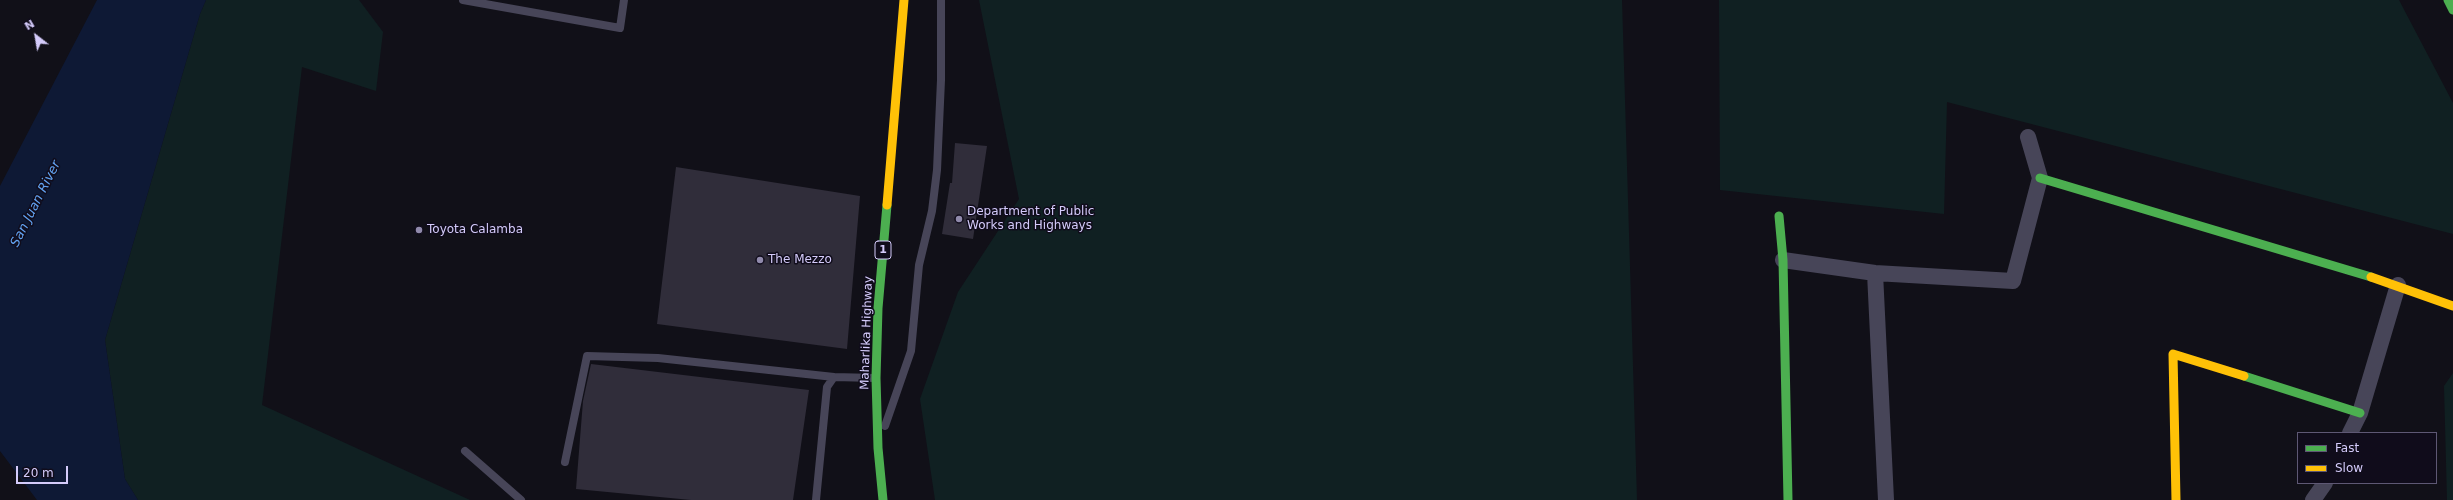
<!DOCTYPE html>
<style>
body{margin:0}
#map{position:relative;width:2453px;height:500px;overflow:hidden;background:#111018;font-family:"DejaVu Sans",sans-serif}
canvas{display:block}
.legend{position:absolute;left:2297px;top:432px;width:140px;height:52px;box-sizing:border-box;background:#100c1b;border:1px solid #5e5874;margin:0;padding:5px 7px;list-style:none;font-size:12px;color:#d4cbfa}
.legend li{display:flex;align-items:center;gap:8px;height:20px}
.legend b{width:20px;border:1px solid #5e5874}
.north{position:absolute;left:16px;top:16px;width:40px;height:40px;-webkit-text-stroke:3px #100c1b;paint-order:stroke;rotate:329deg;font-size:11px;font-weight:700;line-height:16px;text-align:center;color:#d4cbfa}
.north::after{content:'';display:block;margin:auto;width:14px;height:18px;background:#d4cbfa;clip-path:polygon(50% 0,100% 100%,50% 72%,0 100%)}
.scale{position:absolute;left:16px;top:466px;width:52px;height:18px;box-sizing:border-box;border:2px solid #d4cbfa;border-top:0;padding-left:5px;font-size:12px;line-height:14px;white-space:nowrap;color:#d4cbfa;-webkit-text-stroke:3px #100c1b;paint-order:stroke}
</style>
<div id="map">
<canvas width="2453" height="500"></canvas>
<ul class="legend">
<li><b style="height:5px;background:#4caf50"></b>Fast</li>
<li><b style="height:5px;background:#ffc107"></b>Slow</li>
</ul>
<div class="north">N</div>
<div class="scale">20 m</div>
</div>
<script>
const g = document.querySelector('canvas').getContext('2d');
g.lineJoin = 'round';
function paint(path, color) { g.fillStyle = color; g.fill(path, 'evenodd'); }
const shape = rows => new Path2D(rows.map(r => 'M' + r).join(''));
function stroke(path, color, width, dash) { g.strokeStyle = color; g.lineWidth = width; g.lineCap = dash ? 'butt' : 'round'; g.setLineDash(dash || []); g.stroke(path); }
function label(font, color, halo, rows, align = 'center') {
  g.font = font + ' "DejaVu Sans",sans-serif'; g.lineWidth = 3; g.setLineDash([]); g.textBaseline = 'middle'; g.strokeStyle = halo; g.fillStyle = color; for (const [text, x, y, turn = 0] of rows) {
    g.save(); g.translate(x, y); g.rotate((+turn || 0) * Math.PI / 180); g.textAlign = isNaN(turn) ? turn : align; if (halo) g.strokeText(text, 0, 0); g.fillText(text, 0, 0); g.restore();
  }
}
paint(shape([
 [206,0,359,0,383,32,376,91,302,67,262,405,470,500,138,500,125,479,105,340,200,14],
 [979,0,1622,0,1637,500,935,500,920,399,958,292,1019,199],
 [1719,0,2399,0,2453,103,2453,234,1947,102,1944,214,1720,190],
 [2453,373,2453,500,2447,500,2444,386]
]), '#102022');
paint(shape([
 [97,0,206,0,200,14,105,340,125,479,138,500,37,500,0,451,0,186]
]), '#0e1935');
paint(shape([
 [955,143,987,146,973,239,942,234,950,183,952,183],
 [676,167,860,196,847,349,657,324],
 [591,364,809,390,793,500,691,500,576,489,583,401]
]), '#302d3a');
stroke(shape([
 [463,0,620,28,624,0],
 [885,426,911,351,919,265,932,211,937,170,941,80,941,0],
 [465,451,521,500],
 [565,462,587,356,658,358,834,377],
 [816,500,827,387,834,377,875,378]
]), '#474558', 8);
stroke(shape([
 [1783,260,1875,273,2013,281,2040,178,2028,137],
 [1875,273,1886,500],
 [2350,433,2360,413,2398,285],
 [2313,500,2325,483]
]), '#474558', 16);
stroke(shape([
 [2448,0,2453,10],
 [2040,178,2371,277],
 [1779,216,1783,260,1788,500],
 [2244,376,2360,413],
 [883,500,878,448,876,378,878,308,887,205]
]), '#4caf50', 9);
stroke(shape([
 [887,205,904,0],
 [2371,277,2453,306],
 [2176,500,2173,354,2244,376]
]), '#ffc107', 9);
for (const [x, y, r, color] of [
 [959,219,4,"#908aab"],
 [419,230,4,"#908aab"],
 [760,260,4,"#908aab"]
]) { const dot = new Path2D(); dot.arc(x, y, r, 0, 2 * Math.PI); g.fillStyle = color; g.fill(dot); stroke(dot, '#100c1b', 1.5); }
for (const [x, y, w] of [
 [883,250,16]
]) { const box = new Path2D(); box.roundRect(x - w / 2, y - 9, w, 18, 3); g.fillStyle = '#100c1b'; g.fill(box); stroke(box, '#d4cbfa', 1); }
label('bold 11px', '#d4cbfa', null, [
 ["1",883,250]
]);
label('12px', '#d4cbfa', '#100c1b', [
 ["Department of Public",967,212],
 ["Works and Highways",967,226],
 ["Toyota Calamba",427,230],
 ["The Mezzo",768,260]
], 'left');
label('12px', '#d4cbfa', '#100c1b', [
 ["Maharlika Highway",867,333,-88]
]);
label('italic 13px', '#62a2f1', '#100c1b', [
 ["San Juan River",36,204,-63]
]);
</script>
